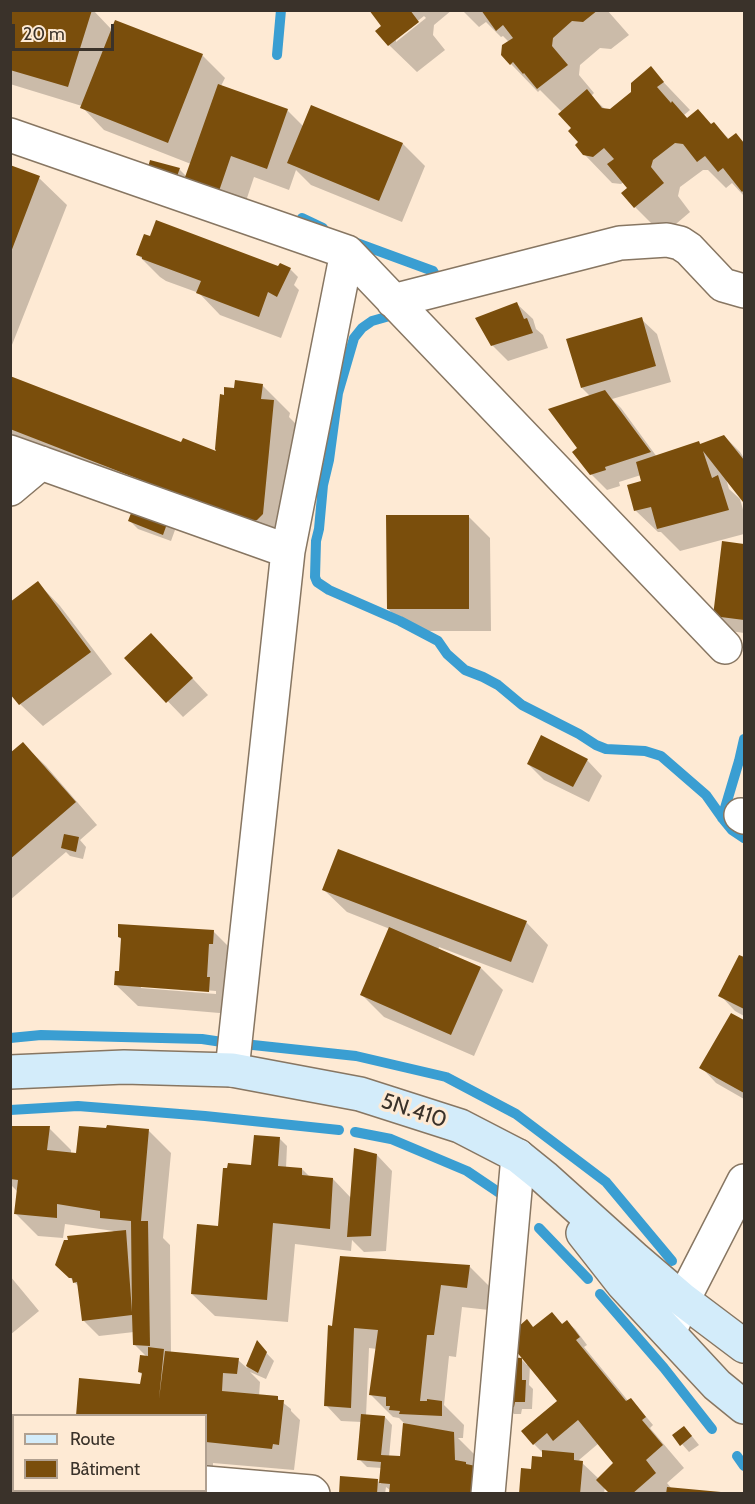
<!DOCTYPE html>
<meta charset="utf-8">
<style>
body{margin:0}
#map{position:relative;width:755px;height:1504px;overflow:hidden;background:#feead4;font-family:Cabin,sans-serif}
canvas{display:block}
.frame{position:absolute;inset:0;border:12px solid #3a322a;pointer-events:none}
.legend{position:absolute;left:12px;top:1414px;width:195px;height:78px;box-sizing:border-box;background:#feead4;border:2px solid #b0a090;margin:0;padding:8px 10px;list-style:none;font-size:18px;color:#3a322a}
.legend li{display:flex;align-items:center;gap:12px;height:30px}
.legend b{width:30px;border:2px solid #b0a090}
.scale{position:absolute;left:12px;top:24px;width:102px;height:27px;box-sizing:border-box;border:3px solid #3a322a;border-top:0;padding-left:8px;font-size:18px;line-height:21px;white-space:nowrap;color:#3a322a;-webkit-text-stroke:4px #feead4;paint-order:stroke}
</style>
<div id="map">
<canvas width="755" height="1504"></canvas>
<div class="frame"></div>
<ul class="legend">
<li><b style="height:8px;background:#d3ecfa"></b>Route</li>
<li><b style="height:16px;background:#7a4e0c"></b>Bâtiment</li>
</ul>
<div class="scale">20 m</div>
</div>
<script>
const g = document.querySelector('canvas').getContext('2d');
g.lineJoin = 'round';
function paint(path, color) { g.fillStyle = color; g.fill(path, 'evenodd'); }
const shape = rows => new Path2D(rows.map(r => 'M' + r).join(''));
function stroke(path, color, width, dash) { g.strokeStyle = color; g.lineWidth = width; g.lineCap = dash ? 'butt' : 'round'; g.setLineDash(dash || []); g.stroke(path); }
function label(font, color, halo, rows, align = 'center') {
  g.font = font + ' Cabin,sans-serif'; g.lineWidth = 6; g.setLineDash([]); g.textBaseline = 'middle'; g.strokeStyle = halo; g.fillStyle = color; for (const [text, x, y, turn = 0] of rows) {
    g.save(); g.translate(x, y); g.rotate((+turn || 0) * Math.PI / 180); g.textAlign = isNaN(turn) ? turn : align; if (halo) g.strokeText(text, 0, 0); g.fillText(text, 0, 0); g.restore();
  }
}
paint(shape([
 [10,10,93,10,112,30,116,22,202,55,225,78,221,86,287,110,303,126,403,144,425,166,402,222,311,185,296,170,289,190,254,177,242,213,157,179,179,169,187,177,191,164,104,130,82,107,82,106,10,84],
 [371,10,452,10,434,25,433,35,445,50,417,72,389,45,383,26],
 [424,16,426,18,396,42,396,38],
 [462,10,607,10,629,35,611,49,600,48,580,65,579,75,594,93,591,96,605,109,611,110,633,93,650,68,690,110,684,115,688,119,698,111,712,125,714,124,730,140,736,135,744,144,744,196,732,183,726,188,708,170,703,170,680,187,678,196,690,212,663,235,635,207,623,193,629,188,624,182,621,184,612,183,584,154,573,129,562,112,540,90,538,92,511,64,509,42,503,36,501,37,486,22,479,27],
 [10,166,39,178,67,205,10,350],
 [138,255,290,269,298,277,294,285,299,290,281,338,220,315,199,293,166,281,160,277],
 [517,304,533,319,536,329,543,335,548,348,508,361,492,345],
 [641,319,657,334,671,382,612,399,621,408,657,457,699,442,701,445,724,436,740,452,744,458,744,502,726,479,729,489,740,499,744,513,744,534,680,551,661,532,658,532,635,510,643,482,641,475,619,482,620,486,607,490,591,474,580,448,591,397,582,388],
 [10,378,182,444,219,454,225,397,235,389,262,385,290,413,289,417,301,429,290,542,10,445],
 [468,516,490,538,491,631,411,631,388,609],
 [130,521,167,522,175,530,171,541,138,529],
 [723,543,744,546,744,633,730,631,714,616],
 [38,583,60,606,112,674,43,726,20,704,10,691],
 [166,650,208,695,183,717,126,658],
 [23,744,46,766,97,825,80,840,86,847,83,859,70,856,66,852,10,900,10,755],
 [587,760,602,776,589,802,544,780,528,764],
 [324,890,526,922,548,945,533,983,439,947,438,950,481,968,503,990,474,1056,384,1017,362,995,390,929,347,912],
 [213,931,236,954,231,1014,138,1006,115,984,120,973,122,940,119,937],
 [141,985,216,991,216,994,141,988],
 [740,957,744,959,744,1016,735,1011,720,995],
 [731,1015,744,1022,744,1099,716,1083,701,1067],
 [10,1128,49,1128,71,1150,71,1154,78,1155,149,1131,171,1153,163,1238,170,1245,171,1353,238,1360,247,1368,257,1343,274,1361,266,1379,250,1372,260,1382,259,1396,277,1398,291,1409,291,1411,300,1420,294,1470,213,1463,213,1468,206,1468,206,1416,78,1416,142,1385,143,1375,139,1372,147,1357,134,1344,134,1332,99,1336,84,1321,80,1288,57,1264,114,1231,65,1224,63,1238,38,1236,15,1213,18,1192,10,1184],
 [279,1138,287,1146,286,1168,302,1169,310,1177,333,1179,351,1198,377,1155,392,1171,386,1251,364,1252,352,1240,351,1251,295,1244,288,1322,215,1316,192,1294,219,1227,252,1167],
 [470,1267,492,1289,489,1310,462,1307,456,1357,449,1356,444,1405,464,1425,463,1438,458,1438,476,1456,476,1468,390,1490,386,1487,385,1494,340,1494,378,1481,381,1484,382,1468,367,1467,359,1459,362,1422,341,1421,326,1405,336,1328],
 [369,1348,377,1349,371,1395,393,1417,399,1418,405,1424,401,1458,389,1457,392,1425,385,1417,366,1416],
 [10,1276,39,1311,10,1335],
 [552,1314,563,1325,567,1322,575,1329,587,1345,584,1347,629,1402,631,1400,638,1407,653,1425,650,1428,684,1468,667,1483,672,1489,717,1494,612,1494,605,1486,604,1494,520,1494,532,1470,543,1459,543,1453,534,1444,560,1401,530,1365,529,1385,533,1389,532,1409,522,1409,521,1414,514,1414,506,1406,522,1360,527,1365,528,1363,534,1328],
 [599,1443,615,1463,599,1479,579,1460],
 [674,1435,691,1435,699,1445,689,1452],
 [10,1480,14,1483,14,1490,18,1490,18,1494,10,1494]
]), '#0003');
stroke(shape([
 [277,55,281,10],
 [302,218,323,228],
 [354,242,433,271,436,276],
 [400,313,372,321,362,328,354,338,338,393,329,460,323,485,319,529,316,541,315,577,317,582,329,590,400,621,438,641,447,654,465,670,483,677,498,685,522,705,579,734,596,745,606,749,645,751,661,756,706,795,723,819,732,830,744,838],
 [722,818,739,761,744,739],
 [10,1038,41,1035,202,1039,222,1042],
 [253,1045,356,1056,446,1077,516,1114,606,1182,672,1261],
 [10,1110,78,1106,205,1116,339,1130],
 [355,1132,391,1139,467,1171,510,1200],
 [539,1228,588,1279],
 [600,1294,664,1368,712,1429],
 [737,1456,744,1466]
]), '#3a9ed2', 10);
paint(shape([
 [10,10,92,10,68,87,10,70],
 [369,10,410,10,419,22,388,46,375,31,381,26],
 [481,10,598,10,583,22,572,21,553,38,552,46,568,65,537,89,524,73,523,74,513,62,510,65,501,55,502,45,513,38,503,25,496,31],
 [115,20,203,54,168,143,80,108],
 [651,66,664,82,657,87,671,103,672,101,687,118,698,109,711,124,714,122,728,139,736,133,744,143,744,190,742,192,723,168,718,172,705,156,697,162,683,144,675,143,653,160,651,167,664,183,634,208,621,193,627,188,607,164,614,159,604,148,593,157,583,155,575,145,578,142,568,131,571,128,558,114,587,89,602,108,610,109,631,92,631,83],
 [218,84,288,109,267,169,231,156,219,191,184,180],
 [311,105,403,143,379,201,287,163],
 [150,160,180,168,176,179,147,171],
 [10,165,40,176,11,252,10,252],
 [156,220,278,266,280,263,291,268,277,297,268,292,259,317,196,293,201,281,142,259,142,257,136,255,144,234,150,236],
 [517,302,524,319,527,318,533,333,491,346,475,318],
 [642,317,656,366,581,388,566,339],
 [10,376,181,442,183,438,216,451,215,449,220,394,224,395,224,387,234,388,235,380,263,384,261,399,274,400,263,514,257,520,249,522,10,429],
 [605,390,651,452,605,467,606,470,590,475,572,452,577,448,548,409],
 [724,435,744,460,744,501,743,502,703,451,712,478,718,475,729,510,657,529,651,507,634,511,627,485,641,481,636,462,699,441,700,444],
 [133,508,168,521,163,535,128,521],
 [386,515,469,515,469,609,387,609],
 [722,541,744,544,744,620,713,616],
 [38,581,91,652,19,705,10,694,10,602],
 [151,633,193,678,166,703,124,658],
 [541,735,588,759,573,787,527,764],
 [23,742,76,802,10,859,10,753],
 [64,834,79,837,76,852,61,848],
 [338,849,527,921,511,962,322,890],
 [118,924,214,930,213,944,209,944,207,977,210,977,209,992,114,985,115,971,119,971,121,938,118,937],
 [389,927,481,967,451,1035,360,995],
 [739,955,744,957,744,1009,718,996],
 [731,1013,744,1020,744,1093,699,1068],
 [107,1125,149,1129,141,1221,148,1221,150,1346,133,1345,132,1315,82,1321,77,1282,73,1283,72,1278,69,1278,55,1265,64,1240,68,1240,67,1236,126,1230,132,1312,131,1221,100,1218,100,1211,57,1204,57,1218,14,1214,18,1180,10,1179,10,1126,50,1126,47,1150,76,1153,79,1126,106,1128],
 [254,1135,280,1137,278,1166,302,1168,302,1175,333,1178,330,1229,273,1223,267,1300,191,1294,197,1224,218,1226,223,1168,227,1168,228,1163,251,1165],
 [354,1148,377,1154,371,1236,347,1237],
 [340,1256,470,1265,467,1288,441,1285,434,1335,427,1335,420,1401,427,1401,427,1399,442,1401,442,1416,399,1414,400,1411,389,1410,390,1406,386,1406,386,1397,369,1395,378,1330,354,1328,351,1408,324,1406,328,1325,332,1326],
 [552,1312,562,1324,567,1320,580,1337,576,1340,626,1401,631,1398,646,1417,642,1420,663,1445,646,1460,656,1473,632,1494,610,1494,596,1480,613,1463,578,1420,553,1441,547,1433,533,1445,521,1431,557,1401,511,1345,509,1335,527,1319,533,1327],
 [257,1340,267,1352,258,1373,246,1366],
 [148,1347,164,1349,159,1399,165,1351,239,1358,237,1374,223,1373,222,1391,278,1396,278,1400,284,1400,279,1445,273,1444,272,1449,206,1442,206,1416,76,1416,79,1378,140,1384,142,1373,138,1372,140,1355,148,1356],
 [509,1357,522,1358,522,1380,526,1380,525,1402,515,1402,514,1407,505,1407],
 [361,1414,385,1416,381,1455,400,1456,403,1423,454,1432,455,1460,466,1462,466,1464,481,1467,478,1494,389,1494,390,1484,379,1483,381,1462,357,1460],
 [684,1426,692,1436,680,1446,672,1435],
 [542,1450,574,1453,574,1460,583,1461,580,1494,519,1494,521,1468,531,1469,532,1456,542,1457],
 [340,1476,378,1479,377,1494,339,1494],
 [667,1487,721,1492,721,1494,666,1494]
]), '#7a4e0c');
const street = shape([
 [10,135,347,252,725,647],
 [393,301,620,243,667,240,680,243,689,249,723,285,744,291],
 [10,452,288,551],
 [10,489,41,463],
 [741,815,744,817],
 [232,1070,288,551,347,252],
 [669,1333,683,1300,744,1181],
 [10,1439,14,1442],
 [206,1483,311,1492,313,1494],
 [488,1494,518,1156]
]);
const secondary = shape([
 [10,1072,124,1067,232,1070,360,1094,460,1126,518,1156,544,1177,634,1258,683,1300,744,1346],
 [583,1233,623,1284,717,1385,744,1407]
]);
stroke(street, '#877662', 36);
stroke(secondary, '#877662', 36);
stroke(street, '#fff', 33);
stroke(secondary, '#d3ecfa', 33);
label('22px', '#3a322a', '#feead4', [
 ["5N.410",414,1111,18]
]);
</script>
